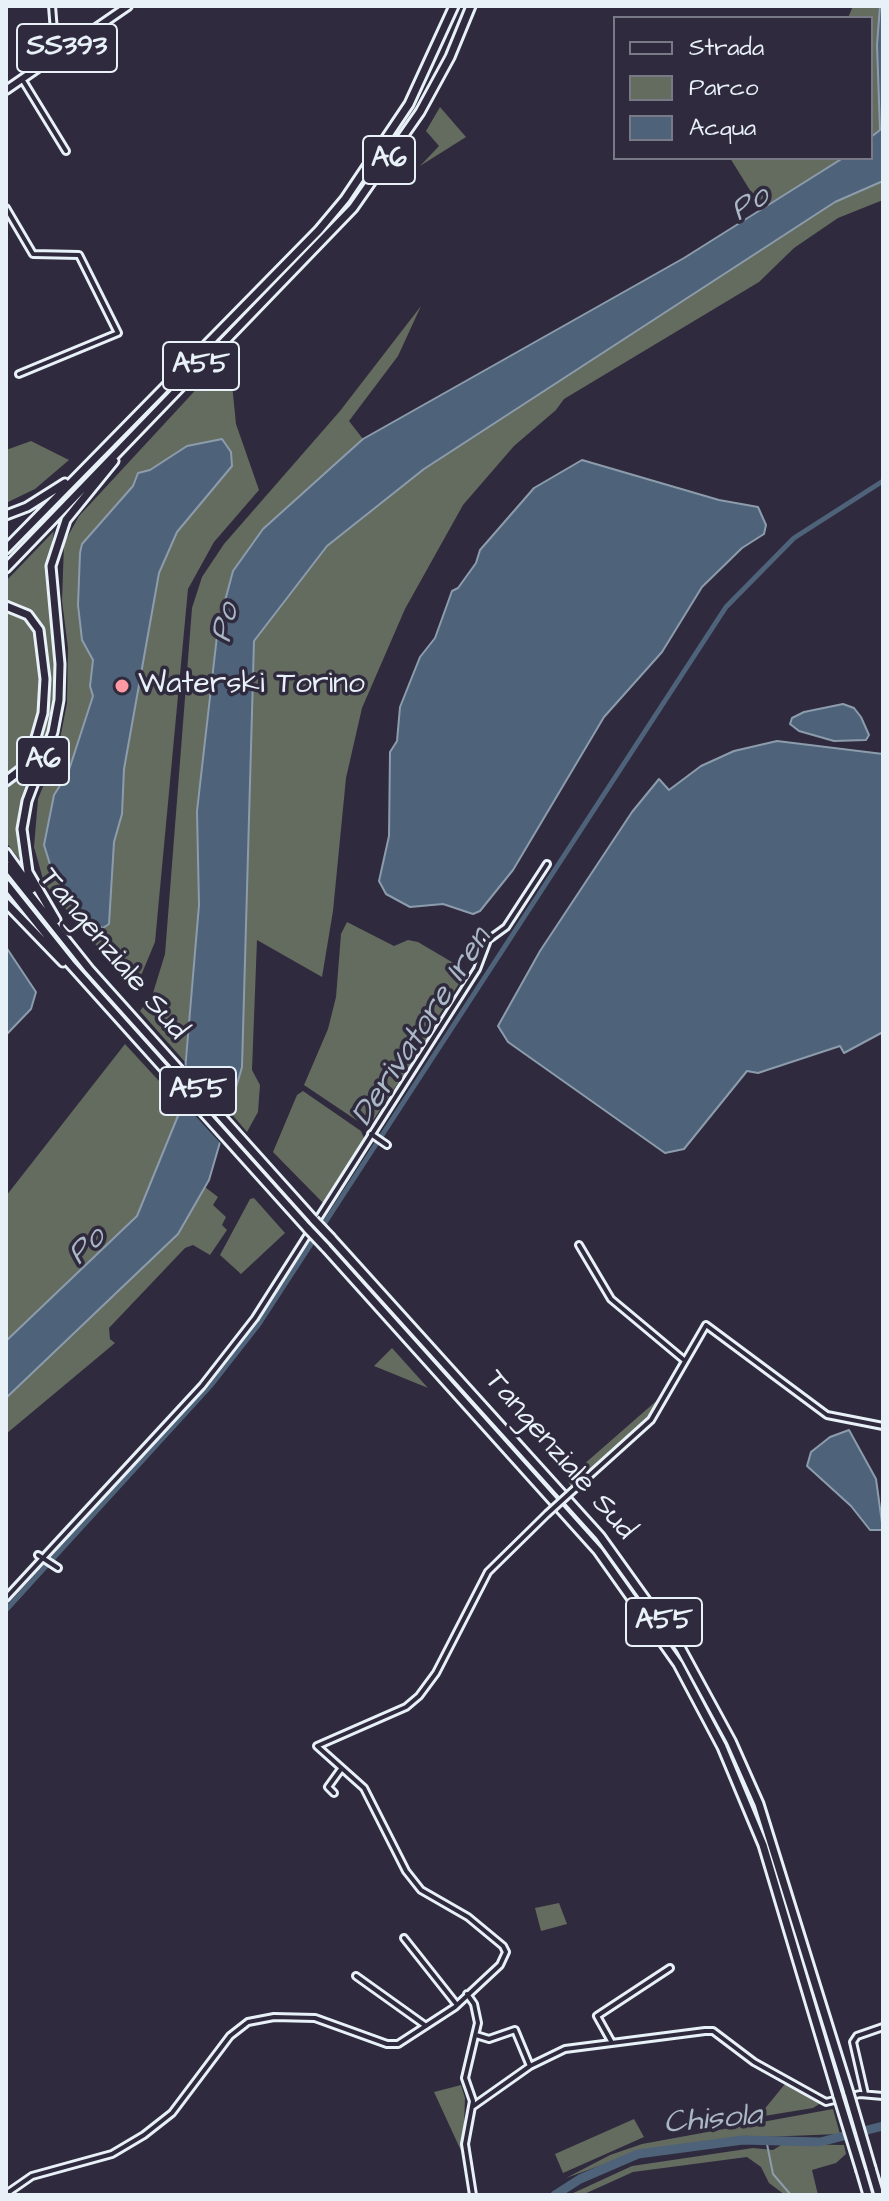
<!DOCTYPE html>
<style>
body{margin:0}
#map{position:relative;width:889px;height:2201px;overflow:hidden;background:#2f2a3d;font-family:"Architects Daughter",sans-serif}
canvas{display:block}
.frame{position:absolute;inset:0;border:8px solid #e8f1f8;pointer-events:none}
.legend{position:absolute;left:613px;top:16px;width:260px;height:144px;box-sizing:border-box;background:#2f2a3d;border:2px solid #797a88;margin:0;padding:10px 14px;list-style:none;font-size:24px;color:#e8f1f8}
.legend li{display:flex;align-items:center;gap:16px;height:40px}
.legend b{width:40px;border:2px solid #797a88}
</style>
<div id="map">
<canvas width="889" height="2201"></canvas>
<div class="frame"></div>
<ul class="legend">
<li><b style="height:10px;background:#2f2a3d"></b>Strada</li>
<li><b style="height:22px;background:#646b5f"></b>Parco</li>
<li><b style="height:22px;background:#4e637a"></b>Acqua</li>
</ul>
</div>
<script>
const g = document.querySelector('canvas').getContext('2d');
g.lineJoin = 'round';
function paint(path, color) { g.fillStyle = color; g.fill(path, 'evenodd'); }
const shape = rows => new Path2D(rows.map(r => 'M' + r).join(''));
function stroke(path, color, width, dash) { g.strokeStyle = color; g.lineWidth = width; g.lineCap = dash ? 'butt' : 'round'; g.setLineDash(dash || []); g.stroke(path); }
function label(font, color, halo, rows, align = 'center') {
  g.font = font + ' "Architects Daughter",sans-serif'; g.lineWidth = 7; g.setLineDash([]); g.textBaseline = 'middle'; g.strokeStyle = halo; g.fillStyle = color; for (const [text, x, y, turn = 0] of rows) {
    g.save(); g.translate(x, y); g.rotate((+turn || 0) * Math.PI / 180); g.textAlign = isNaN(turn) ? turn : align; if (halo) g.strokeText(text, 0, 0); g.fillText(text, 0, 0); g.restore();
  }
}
paint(shape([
 [853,6,880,6,877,45,880,130,871,137,871,18,848,18],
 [440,107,466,137,420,166,439,146,426,131],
 [730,158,843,158,818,177,761,208],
 [883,181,883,200,838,218,794,248,759,282,564,399,556,410,514,446,463,505,405,609,362,708,346,778,333,911,322,977,257,940,252,1070,260,1085,258,1112,247,1132,229,1111,242,1067,254,641,327,546,424,469,835,202],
 [421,306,398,356,349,421,363,439,263,529,218,627,197,811,199,905,185,1062,140,1011,153,993,165,954,192,608,202,577,224,544,340,411],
 [224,365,232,384,236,424,259,490,214,542,188,589,155,942,140,978,127,982,44,883,34,847,38,799,58,749,67,703,68,648,62,601,64,543,79,516,215,369],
 [31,441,69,460,35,489,6,503,6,450],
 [54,531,46,578,56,661,55,698,47,739,22,805,19,859,6,842,6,785,21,776,36,750,46,709,48,652,44,632,33,615,6,602,6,581],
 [6,609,22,616,32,626,38,641,41,674,40,700,28,748,17,769,6,776],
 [347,922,394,946,408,940,418,942,467,971,436,1020,434,1029,368,1128,304,1085,328,1029,336,997,341,934],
 [125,1044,182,1106,137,1216,6,1341,6,1196],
 [303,1091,361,1131,364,1138,324,1204,273,1152,297,1095],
 [205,1187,218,1197,213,1205,226,1217,222,1225,227,1230,210,1255,193,1245,185,1248,109,1328,110,1339,115,1343,6,1434,6,1398,178,1234],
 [254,1198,285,1233,241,1274,220,1255,250,1199],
 [392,1348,428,1388,374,1366],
 [662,1396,655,1411,571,1487,567,1479],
 [559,1903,567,1924,541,1931,535,1908],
 [785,2084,821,2103,813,2108,758,2117],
 [461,2085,465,2098,463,2155,434,2092],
 [833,2109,840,2134,738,2138,643,2150,566,2178,610,2155,642,2144],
 [634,2119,644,2137,563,2173,555,2154],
 [783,2144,844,2145,846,2154,836,2163,812,2170,818,2195,785,2195,769,2183,761,2167,747,2157,633,2172,582,2195,569,2195,632,2166,753,2148,773,2150]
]), '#646b5f');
const water = shape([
 [880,6,883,6,883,181,835,202,424,469,327,546,254,641,242,1067,209,1180,178,1234,6,1398,6,1341,137,1216,182,1106,199,905,197,811,218,627,233,571,263,529,363,439,684,258,843,158,871,158,871,137,880,130,877,45,880,6],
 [222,439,231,452,232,466,177,532,159,573,124,769,122,814,114,842,109,924,103,928,93,924,67,896,53,874,44,845,54,795,68,773,93,696,90,686,93,660,82,640,78,605,80,553,82,544,133,486,138,473,150,470,187,446,222,439],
 [582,460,719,500,758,507,766,525,764,534,742,548,702,587,662,652,604,717,513,870,480,911,473,914,443,904,410,907,386,894,379,881,389,836,390,752,397,741,400,707,420,657,435,638,452,591,458,588,476,563,480,550,534,488,582,460],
 [843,704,854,708,861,717,869,735,866,740,834,741,799,731,790,724,792,718,804,712,843,704],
 [777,741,883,754,883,1032,844,1053,840,1046,758,1073,747,1071,684,1149,665,1153,508,1042,498,1026,540,951,632,812,659,779,669,790,701,766,734,751,777,741],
 [6,947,36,992,31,1009,6,1035,6,947],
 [849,1430,876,1479,883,1530,870,1530,851,1506,807,1466,811,1452,830,1437,849,1430]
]);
paint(water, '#4e637a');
stroke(water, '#8c9cac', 2);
paint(shape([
 [181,1061,232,1117,223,1146,178,1097]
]), '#2f2a3d');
stroke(shape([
 [766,2139,773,2174,791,2195]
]), '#8c9cac', 2);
stroke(shape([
 [6,1610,212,1384,259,1324,726,607,794,538,883,481]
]), '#4e637a', 5);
stroke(shape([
 [555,2195,580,2179,638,2154,743,2140,820,2142,883,2126]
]), '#4e637a', 9);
const minor = shape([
 [52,6,54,31,71,46],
 [22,79,66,151],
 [6,208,33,254,79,255,118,333,19,374],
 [371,1134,387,1145],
 [579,1245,611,1299,684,1360],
 [580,1484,651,1420,706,1325,827,1415,883,1426],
 [38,1555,58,1568],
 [6,1598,202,1386,255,1318,477,969,488,940,506,927,547,864],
 [334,1793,328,1787,341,1769],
 [404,1938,457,2005],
 [356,1976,426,2026],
 [467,1994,474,2004,478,2023,465,2078,473,2101,465,2144,473,2195],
 [476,2035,489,2039,515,2030,530,2066],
 [611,2041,597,2016,670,1968],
 [865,2094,853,2042,857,2036,883,2027],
 [472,2107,530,2066,565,2049,705,2031,713,2031,754,2062,826,2102,860,2094,883,2096],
 [6,2194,32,2176,112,2154,144,2135,172,2113,230,2036,248,2022,274,2017,315,2018,387,2044,398,2044,455,2007,500,1965,506,1952,503,1946,468,1917,421,1890,406,1871,364,1788,317,1746,406,1707,419,1696,436,1673,488,1572,547,1514]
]);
const primary = shape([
 [6,90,128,6]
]);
const motorway = shape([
 [6,515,27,507,65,483],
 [6,549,319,230,345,199,409,104,454,6],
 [6,568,353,208,420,112,450,57,471,6],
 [6,606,28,615,39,630,45,679,43,713,33,748,23,768,6,781],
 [6,853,32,889],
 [6,865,89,969,314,1220],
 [6,884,70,964,308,1229],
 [6,903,63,962],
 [56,920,28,872,22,829,27,801,53,732,59,700,60,664,51,566,66,520,114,461],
 [331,1238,600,1536,681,1649,731,1741,759,1804,849,2093],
 [325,1247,598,1551,678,1664,722,1747,763,1845,838,2096],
 [871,2168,879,2195],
 [861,2171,868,2195]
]);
stroke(minor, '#e8f1f8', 10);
stroke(primary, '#e8f1f8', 12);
stroke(motorway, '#e8f1f8', 13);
stroke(minor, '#2f2a3d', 4);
stroke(primary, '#2f2a3d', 6);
stroke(motorway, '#2f2a3d', 7);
const minorBridge = shape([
 [547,1514,580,1484]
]);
const motorwayBridge = shape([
 [314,1220,331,1238],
 [308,1229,325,1247],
 [849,2093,871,2168],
 [838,2096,861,2171]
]);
stroke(minorBridge, '#e8f1f8', 10, []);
stroke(motorwayBridge, '#e8f1f8', 13, []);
stroke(minorBridge, '#2f2a3d', 4);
stroke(motorwayBridge, '#2f2a3d', 7);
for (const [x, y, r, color] of [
 [122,686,8,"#ff9aa2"]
]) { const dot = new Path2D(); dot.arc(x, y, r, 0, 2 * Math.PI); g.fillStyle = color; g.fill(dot); stroke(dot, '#2f2a3d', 3); }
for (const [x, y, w] of [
 [67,48,100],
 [389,160,52],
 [201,366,76],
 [43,761,52],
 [198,1091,76],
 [664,1622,76]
]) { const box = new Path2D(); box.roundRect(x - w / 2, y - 24, w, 48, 6); g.fillStyle = '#2f2a3d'; g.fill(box); stroke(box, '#e8f1f8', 2); }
label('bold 28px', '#e8f1f8', null, [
 ["SS393",67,48],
 ["A6",389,160],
 ["A55",201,366],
 ["A6",43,761],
 ["A55",198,1091],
 ["A55",664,1622]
]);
label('30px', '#e8f1f8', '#2f2a3d', [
 ["Waterski Torino",138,686]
], 'left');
label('30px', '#e8f1f8', '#2f2a3d', [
 ["Tangenziale Sud",112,955,50],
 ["Tangenziale Sud",559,1456,49]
]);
label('italic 32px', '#aab8c6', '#2f2a3d', [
 ["Po",751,205,-33],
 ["Po",227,623,-77],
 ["Derivatore Iren",423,1028,-57],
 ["Po",88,1247,-44],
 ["Chisola",713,2121,-5]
]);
</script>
